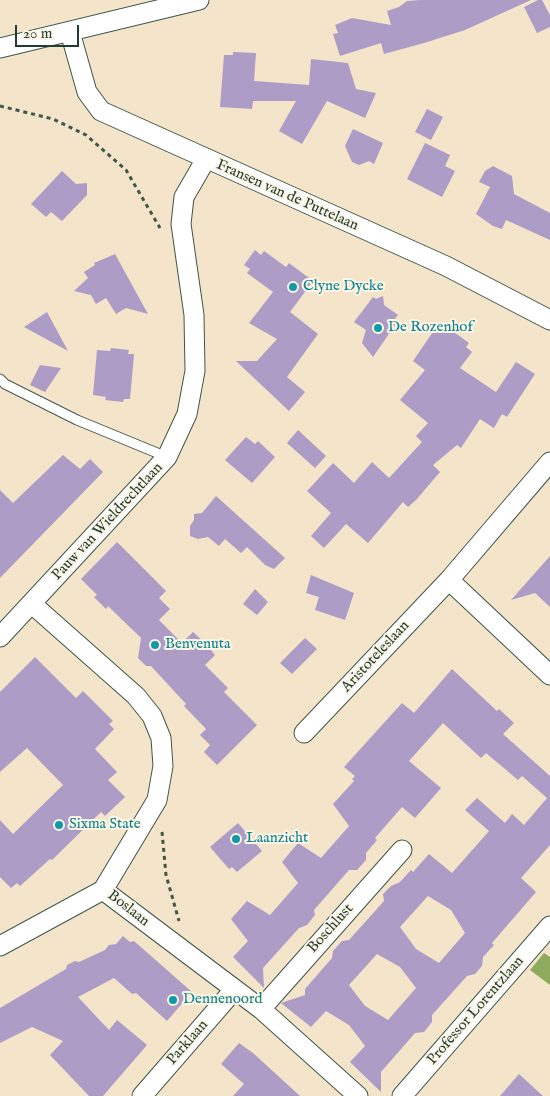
<!DOCTYPE html>
<style>
body{margin:0}
#map{position:relative;width:550px;height:1096px;overflow:hidden;background:#f4e5ca;font-family:"IM FELL English",serif}
canvas{display:block}
.scale{position:absolute;left:15px;top:25px;width:64px;height:22px;box-sizing:border-box;border:2px solid #1f3d34;border-top:0;padding-left:6px;font-size:15px;line-height:18px;white-space:nowrap;color:#1f3d34;-webkit-text-stroke:4px #fcf5e5;paint-order:stroke}
</style>
<div id="map">
<canvas width="550" height="1096"></canvas>
<div class="scale">20 m</div>
</div>
<script>
const g = document.querySelector('canvas').getContext('2d');
g.lineJoin = 'round';
function paint(path, color) { g.fillStyle = color; g.fill(path, 'evenodd'); }
const shape = rows => new Path2D(rows.map(r => 'M' + r).join(''));
function stroke(path, color, width, dash) { g.strokeStyle = color; g.lineWidth = width; g.lineCap = dash ? 'butt' : 'round'; g.setLineDash(dash || []); g.stroke(path); }
function label(font, color, halo, rows, align = 'center') {
  g.font = font + ' "IM FELL English",serif'; g.lineWidth = 4; g.setLineDash([]); g.textBaseline = 'middle'; g.strokeStyle = halo; g.fillStyle = color; for (const [text, x, y, turn = 0] of rows) {
    g.save(); g.translate(x, y); g.rotate((+turn || 0) * Math.PI / 180); g.textAlign = isNaN(turn) ? turn : align; if (halo) g.strokeText(text, 0, 0); g.fillText(text, 0, 0); g.restore();
  }
}
paint(shape([
 [544,953,550,957,550,985,530,970]
]), '#8eaa5c');
paint(shape([
 [421,0,531,0,465,30,424,43,384,54,381,43,340,56,333,34,338,33,335,25,352,18,391,25,387,11,399,7,407,1],
 [538,0,542,0,550,15,550,27,537,33,524,7],
 [233,52,256,53,254,81,309,85,311,59,348,63,356,89,376,93,365,118,327,101,302,144,279,131,296,101,253,101,252,109,220,107,224,55,233,55],
 [427,109,443,117,431,140,415,132],
 [353,129,383,143,374,164,369,161,359,165,352,162,345,146],
 [425,143,450,155,445,166,455,171,442,197,407,179],
 [493,166,512,176,514,194,550,213,550,240,506,220,502,229,493,226,476,214,490,187,479,182,485,171],
 [62,171,76,184,87,183,87,195,62,221,51,212,46,217,31,204],
 [255,250,261,255,264,251,286,267,289,263,313,281,290,312,318,334,287,377,305,392,289,411,236,361,257,361,277,339,249,323,273,292,247,273,250,269,244,265],
 [115,254,148,314,126,308,116,314,106,298,96,304,91,295,74,291,88,278,84,272,95,265,94,263],
 [383,296,384,305,398,315,394,320,397,321,395,325,373,357,362,343,366,330,354,322,373,297,376,299],
 [47,312,68,351,24,327],
 [437,326,445,332,451,330,469,343,466,347,472,352,460,368,496,392,516,362,535,374,507,417,502,414,494,428,480,419,461,448,457,445,433,465,440,472,416,500,408,507,403,502,368,543,346,524,324,548,311,536,331,513,307,491,333,463,354,483,372,462,389,478,422,442,416,436,428,423,400,400,425,370,413,361],
 [111,348,129,350,128,354,134,354,130,399,124,399,123,402,105,400,106,397,93,395,97,350,110,351],
 [40,365,61,368,45,392,30,385],
 [298,430,326,456,315,468,287,443],
 [246,437,255,444,258,441,275,457,252,483,225,460],
 [63,455,80,469,90,459,103,472,0,578,0,490,13,503],
 [216,496,285,558,274,569,265,565,247,547,241,553,225,539,219,546,208,537,198,539,190,536,190,526,194,520,194,514,202,513],
 [117,542,166,591,159,598,170,609,159,620,182,643,193,632,206,644,215,655,205,665,228,688,224,692,257,725,217,765,204,752,210,745,200,735,206,729,184,706,186,704,163,679,151,666,146,666,138,658,141,638,108,606,106,609,94,597,97,595,81,579],
 [550,556,550,607,535,593,511,600],
 [311,575,354,593,345,620,315,610,319,597,306,593],
 [255,589,268,602,257,615,243,604],
 [305,638,317,649,292,674,280,663],
 [35,657,76,698,83,691,113,721,109,724,114,729,95,749,117,772,108,780,125,797,105,816,101,812,52,860,50,859,20,886,17,883,11,888,0,877,0,820,13,834,63,785,27,748,0,772,0,692],
 [452,669,497,711,499,709,514,723,503,734,550,776,550,845,521,878,536,892,492,943,494,945,483,957,482,966,475,974,467,976,432,1015,432,1022,424,1032,415,1033,381,1072,381,1092,350,1062,365,1046,349,1025,326,1011,311,1027,281,1003,305,995,305,989,332,958,333,951,342,941,349,940,358,930,384,901,383,894,391,886,400,882,411,870,413,872,429,854,452,873,489,831,465,810,477,798,505,823,512,814,524,825,547,798,522,776,518,780,486,753,481,758,443,723,409,761,441,788,415,818,402,807,375,838,377,840,366,853,366,860,357,870,349,870,314,910,315,915,307,925,299,928,263,968,264,988,233,957,248,941,231,919,247,901,270,915,298,883,282,862,298,843,321,858,349,826,333,804,354,781,352,779,355,776,344,767,402,703,414,713],
 [428,896,451,910,465,933,439,963,416,949,400,927],
 [377,954,400,967,416,988,388,1020,365,1006,349,985],
 [238,823,262,851,237,872,232,867,229,869,210,847],
 [123,936,130,942,134,941,192,992,167,1021,136,993,132,994,114,978,78,997,109,1030,117,1020,147,1045,103,1096,89,1096,50,1055,63,1041,32,1027,0,1043,0,1008,66,969,67,965,75,961,79,962,105,950,109,945,116,944],
 [239,1043,253,1053,300,1096,233,1096,244,1084,221,1064],
 [519,1074,543,1096,500,1096]
]), '#ac9cc6');
const lane = shape([
 [0,379,5,384,77,420,167,457]
]);
const street = shape([
 [70,32,87,92,101,111,446,266,550,320],
 [0,48,199,0],
 [449,580,550,675],
 [32,604,136,696,152,716,161,738,163,766,157,800,103,890],
 [0,637,167,457,187,414,195,371,194,315,181,224,184,197,206,159],
 [304,733,449,580,550,462],
 [103,890,261,1009,358,1096],
 [0,946,103,890],
 [261,1009,402,850],
 [142,1096,234,990],
 [402,1096,550,926]
]);
stroke(lane, '#3f564a', 11);
stroke(street, '#3f564a', 21);
stroke(shape([
 [0,106,53,119,86,135,126,170,160,228],
 [162,832,166,875,179,921]
]), '#3f564a', 3, [4, 4]);
stroke(lane, '#fff', 9);
stroke(street, '#fff', 19);
for (const [x, y, r, color] of [
 [293,287,5,"#0f9aa8"],
 [378,328,5,"#0f9aa8"],
 [155,645,5,"#0f9aa8"],
 [59,825,5,"#0f9aa8"],
 [236,839,5,"#0f9aa8"],
 [173,1000,5,"#0f9aa8"]
]) { const dot = new Path2D(); dot.arc(x, y, r, 0, 2 * Math.PI); g.fillStyle = color; g.fill(dot); stroke(dot, '#fcf5e5', 2); }
label('15px', '#1f3d34', '#fcf5e5', [
 ["Fransen van de Puttelaan",287,196,24],
 ["Pauw van Wieldrechtlaan",108,522,-47],
 ["Aristoteleslaan",376,657,-47],
 ["Boslaan",128,909,38],
 ["Boschlust",331,929,-48],
 ["Professor Lorentzlaan",476,1011,-49],
 ["Parklaan",188,1043,-49]
]);
label('15px', '#0d838f', '#fcf5e5', [
 ["Clyne Dycke",303,287],
 ["De Rozenhof",388,328],
 ["Benvenuta",165,645],
 ["Sixma State",69,825],
 ["Laanzicht",246,839],
 ["Dennenoord",183,1000]
], 'left');
</script>
